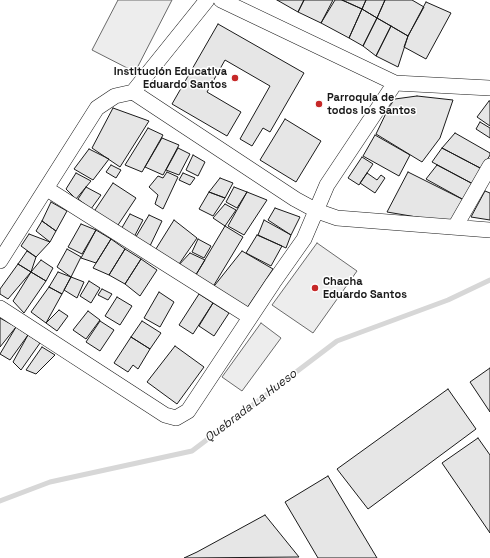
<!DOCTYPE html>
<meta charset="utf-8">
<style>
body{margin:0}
canvas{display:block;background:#fff}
</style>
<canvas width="490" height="558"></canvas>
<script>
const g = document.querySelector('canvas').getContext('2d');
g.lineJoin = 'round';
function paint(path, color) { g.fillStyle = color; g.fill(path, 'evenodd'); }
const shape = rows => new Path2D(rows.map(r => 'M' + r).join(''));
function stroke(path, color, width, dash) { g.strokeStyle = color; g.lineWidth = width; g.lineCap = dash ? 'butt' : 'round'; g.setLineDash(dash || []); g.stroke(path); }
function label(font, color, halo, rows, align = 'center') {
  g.font = font + ' "Space Grotesk",sans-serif'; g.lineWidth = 3; g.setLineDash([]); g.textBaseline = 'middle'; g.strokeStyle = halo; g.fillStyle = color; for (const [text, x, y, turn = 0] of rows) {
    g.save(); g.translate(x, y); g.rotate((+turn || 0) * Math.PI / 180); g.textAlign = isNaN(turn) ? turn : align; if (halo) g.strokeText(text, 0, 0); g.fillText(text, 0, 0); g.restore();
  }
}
const built = shape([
 [118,0,172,0,135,72,92,50,118,0],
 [317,243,357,271,313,333,272,305,317,243],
 [261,323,281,338,242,391,222,377,261,323]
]);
paint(built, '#ededed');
stroke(built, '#6a6a6a', 1);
stroke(shape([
 [0,501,50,482,192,451,337,341,448,300,490,280]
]), '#d7d7d7', 5);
const building = shape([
 [277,0,304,0,298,12,277,0],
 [304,0,333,0,321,23,298,12,304,0],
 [335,0,342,0,362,9,349,38,321,23,335,0],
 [342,0,366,0,362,9,342,0],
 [366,0,385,0,377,18,362,9,366,0],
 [385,0,412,0,424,7,408,36,377,18,385,0],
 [426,2,451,13,426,59,404,47,408,36,426,2],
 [362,9,377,18,363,46,349,38,362,9],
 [377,18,391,26,376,56,363,46,377,18],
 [218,24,304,73,270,132,263,128,252,146,240,139,270,86,225,60,207,92,241,112,227,136,172,104,218,24],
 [391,26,408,36,398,67,376,56,391,26],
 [417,96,453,100,440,138,422,162,376,134,389,107,395,99,417,96],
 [489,101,490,101,490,126,477,117,489,101],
 [113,108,149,121,120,167,92,148,113,108],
 [285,119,321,141,296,182,260,160,285,119],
 [480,122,490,128,490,138,476,129,480,122],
 [148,128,163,135,142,172,125,165,148,128],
 [455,133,490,153,490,155,482,169,442,148,455,133],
 [375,135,410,155,399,176,363,156,375,135],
 [162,138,179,145,163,175,145,167,162,138],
 [178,148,190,154,179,175,166,170,178,148],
 [442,148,482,169,473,184,432,162,442,148],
 [89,149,109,159,93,180,74,169,89,149],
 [193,155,205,162,198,176,186,170,193,155],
 [362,157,373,164,359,185,348,178,362,157],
 [111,165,121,170,116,178,106,172,111,165],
 [437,165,473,184,464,200,426,179,437,165],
 [167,172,178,177,163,209,155,204,158,195,149,187,158,176,163,178,167,172],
 [408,172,464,200,452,223,387,212,408,172],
 [76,173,91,181,76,199,66,189,76,173],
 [183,173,195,178,190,185,179,180,183,173],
 [367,173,377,180,381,175,385,178,375,193,360,183,367,173],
 [220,178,233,183,225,198,209,192,220,178],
 [113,183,136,198,116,228,93,213,113,183],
 [86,187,101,195,91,209,78,199,86,187],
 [234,187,247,192,237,208,226,202,234,187],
 [485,191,490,193,490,220,471,217,485,191],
 [209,192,225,198,213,216,199,209,209,192],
 [247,192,267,200,244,235,228,226,247,192],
 [51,202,67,211,56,231,42,221,51,202],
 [225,204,236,210,225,226,213,218,225,204],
 [275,208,300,217,291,235,268,220,275,208],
 [130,214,143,220,133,239,120,231,130,214],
 [149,215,162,221,149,248,134,240,149,215],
 [174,220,197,238,177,267,154,252,174,220],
 [264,220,291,235,286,248,258,235,264,220],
 [42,221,56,231,50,242,36,231,42,221],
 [81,224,96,230,82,254,68,247,81,224],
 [225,226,243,237,211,290,194,278,225,226],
 [96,230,111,239,96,263,81,258,96,230],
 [29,234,50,242,36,257,21,246,29,234],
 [257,235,282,246,271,266,246,253,257,235],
 [111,239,125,249,109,275,93,268,111,239],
 [198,239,211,246,204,258,192,252,198,239],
 [67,249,81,257,71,277,57,267,67,249],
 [125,249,141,259,125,284,109,275,125,249],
 [27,251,36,257,31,272,18,264,27,251],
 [242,251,273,269,245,311,211,290,242,251],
 [190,253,205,260,194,278,177,267,190,253],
 [141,259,157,270,140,296,125,284,141,259],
 [41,260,53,268,46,281,31,272,41,260],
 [18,264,31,272,8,299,0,294,0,289,18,264],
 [31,272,46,281,24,313,13,301,31,272],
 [58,272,71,277,62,294,49,287,58,272],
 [71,277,84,282,77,298,64,290,71,277],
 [89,281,100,288,91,303,80,296,89,281],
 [49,287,62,294,46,323,31,312,49,287],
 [102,289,112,294,108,300,98,295,102,289],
 [159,292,174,302,160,327,144,318,159,292],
 [199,294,213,303,193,334,179,325,199,294],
 [117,297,132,306,120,325,105,316,117,297],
 [213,303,229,313,214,336,199,326,213,303],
 [59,310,68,316,57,331,46,323,59,310],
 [88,311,100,320,86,339,73,330,88,311],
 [0,318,16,327,0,347,0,318],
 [100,321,114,330,100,351,86,342,100,321],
 [142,321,161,333,150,349,131,337,142,321],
 [16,327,28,335,10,360,0,354,16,327],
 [28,335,40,343,21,370,13,362,28,335],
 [131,337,150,349,138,369,133,365,128,372,114,363,131,337],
 [175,346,204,367,177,404,147,382,175,346],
 [42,347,55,355,36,374,26,370,42,347],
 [490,368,490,412,470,382,490,368],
 [448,389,476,429,368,509,337,469,448,389],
 [478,438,490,455,490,533,442,463,478,438],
 [328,476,377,558,318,558,285,502,328,476],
 [265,515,299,557,184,558,197,552,265,515]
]);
paint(building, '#e6e6e6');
stroke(building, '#1a1a1a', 1);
const minor = shape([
 [221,0,395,83,490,88],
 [133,92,295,199,317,211,337,218,490,230],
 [47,189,250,317],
 [455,227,490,166],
 [0,261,97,108,115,96,133,92,207,0],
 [0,308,165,415,176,418,188,411,273,283,304,239,327,185,395,83]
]);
stroke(minor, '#1a1a1a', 16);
stroke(minor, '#fff', 15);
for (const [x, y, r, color] of [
 [235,78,4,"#c62828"],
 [319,104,4,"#c62828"],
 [315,288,4,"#c62828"]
]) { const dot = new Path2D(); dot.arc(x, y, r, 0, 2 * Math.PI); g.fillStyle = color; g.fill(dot); stroke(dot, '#fff', 1.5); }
label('bold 11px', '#1a1a1a', '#fff', [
 ["Institución Educativa",227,72,"right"],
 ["Eduardo Santos",227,85,"right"],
 ["Parroquia de",327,98],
 ["todos los Santos",327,111],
 ["Chacha",323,282],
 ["Eduardo Santos",323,295]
], 'left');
label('italic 12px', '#1a1a1a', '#fff', [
 ["Quebrada La Hueso",251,406,-37]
]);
</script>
